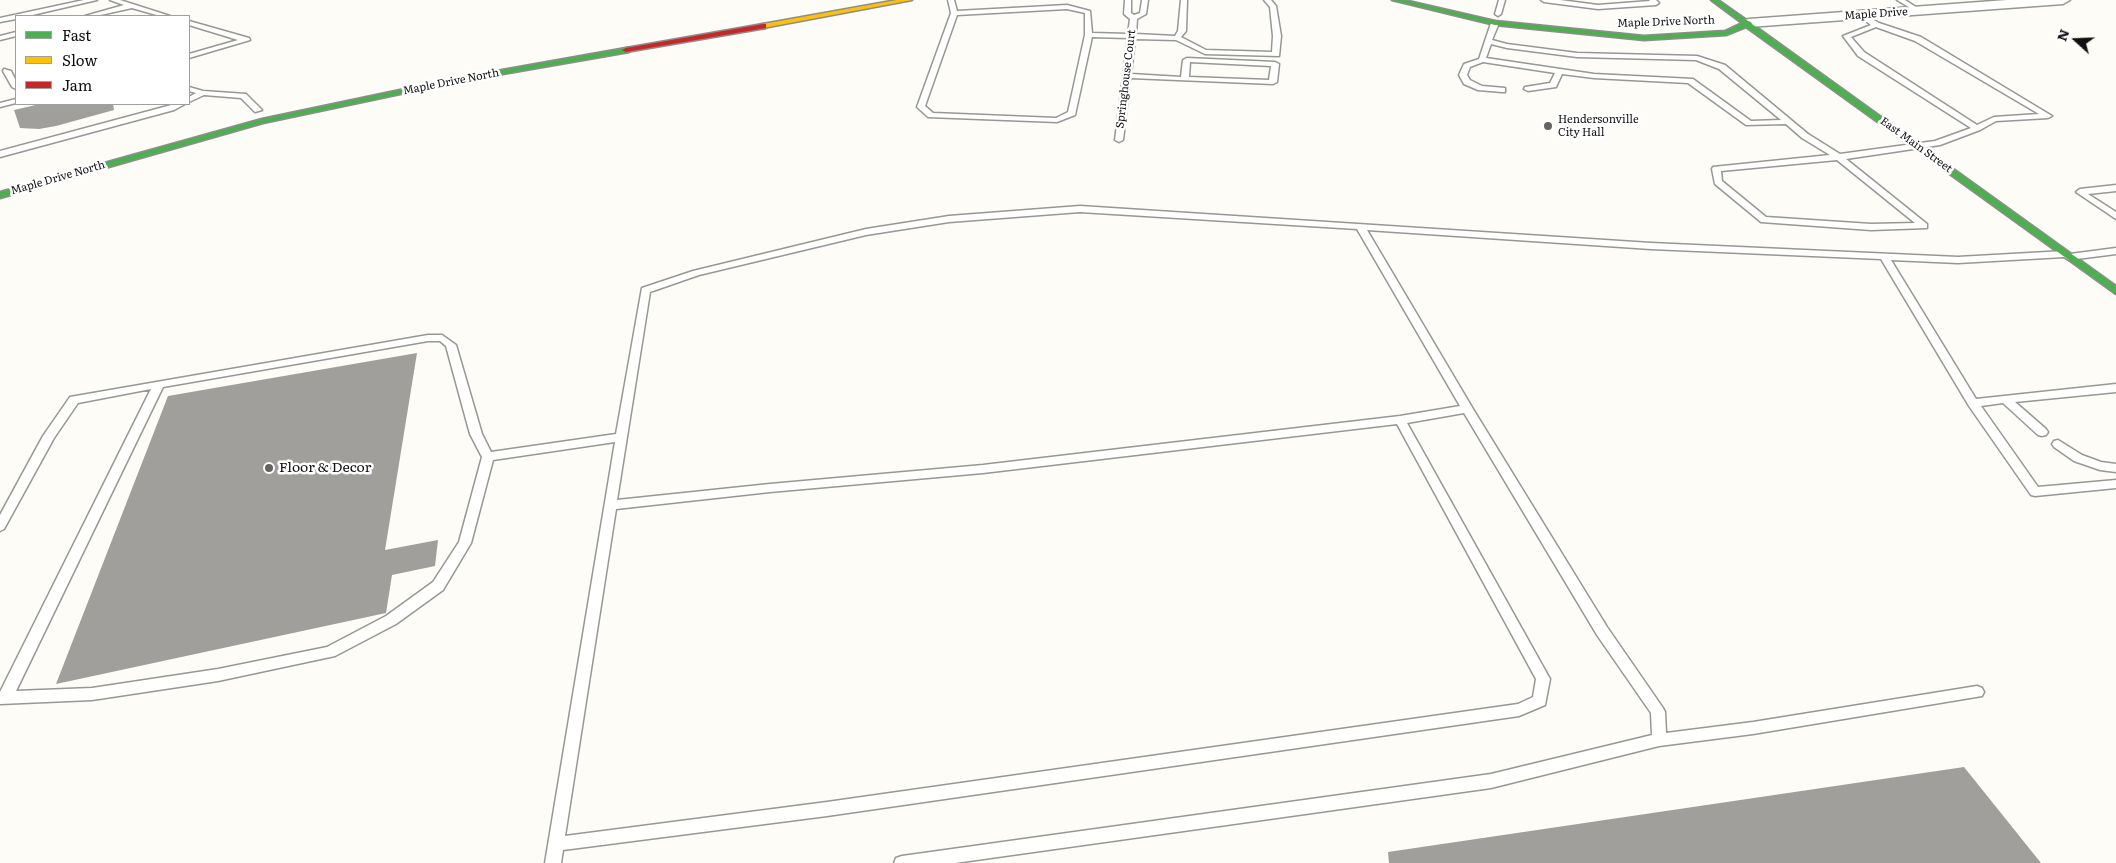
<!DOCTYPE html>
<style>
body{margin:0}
#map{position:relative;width:2116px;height:863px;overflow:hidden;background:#fdfcf7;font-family:Literata,serif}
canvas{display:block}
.legend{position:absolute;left:15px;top:15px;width:175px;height:90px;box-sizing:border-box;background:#fff;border:1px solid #a0a0a0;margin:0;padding:6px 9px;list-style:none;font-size:15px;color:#111}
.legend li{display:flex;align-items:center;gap:10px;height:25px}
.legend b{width:25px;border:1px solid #a0a0a0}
.north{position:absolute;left:2051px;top:15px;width:50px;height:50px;-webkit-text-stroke:4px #fff;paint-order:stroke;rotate:290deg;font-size:14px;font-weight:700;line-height:20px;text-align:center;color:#111}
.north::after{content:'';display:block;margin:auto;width:18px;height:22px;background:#111;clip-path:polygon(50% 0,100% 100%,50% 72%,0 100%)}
</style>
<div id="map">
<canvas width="2116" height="863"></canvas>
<ul class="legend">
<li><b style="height:6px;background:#4caf50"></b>Fast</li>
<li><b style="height:6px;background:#ffc107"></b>Slow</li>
<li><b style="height:6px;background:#c62828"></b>Jam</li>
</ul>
<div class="north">N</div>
</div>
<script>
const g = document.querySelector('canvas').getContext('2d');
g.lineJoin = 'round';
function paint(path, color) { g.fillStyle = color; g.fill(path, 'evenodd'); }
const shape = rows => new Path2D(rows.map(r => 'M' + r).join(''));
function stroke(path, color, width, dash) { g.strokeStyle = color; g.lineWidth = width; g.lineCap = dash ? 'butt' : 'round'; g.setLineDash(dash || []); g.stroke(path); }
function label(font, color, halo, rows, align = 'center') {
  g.font = font + ' Literata,serif'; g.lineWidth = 5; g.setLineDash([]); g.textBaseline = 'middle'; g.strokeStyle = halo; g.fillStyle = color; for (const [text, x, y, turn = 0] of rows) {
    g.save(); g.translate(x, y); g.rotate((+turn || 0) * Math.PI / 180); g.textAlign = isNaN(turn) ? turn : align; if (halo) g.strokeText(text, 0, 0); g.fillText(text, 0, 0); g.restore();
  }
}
paint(shape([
 [40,104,113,104,114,110,56,126,39,129,20,128,14,110],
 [417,353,385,550,438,540,435,566,392,575,386,613,56,684,168,396],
 [1964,767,2041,863,1389,863,1388,852]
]), '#a19f9c');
const lane = shape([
 [84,0,97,0,28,16,16,16,16,19,0,22,0,18,84,0],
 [110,0,120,0,170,16,160,16,132,8,96,16,85,16,124,5,110,0],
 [948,0,954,0,957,11,1067,5,1090,11,1092,33,1128,34,1130,19,1124,14,1125,0,1131,0,1131,13,1134,15,1140,13,1142,0,1148,0,1146,14,1137,19,1136,34,1175,36,1178,31,1181,0,1187,0,1186,31,1181,37,1206,50,1272,52,1273,36,1270,7,1264,0,1271,0,1276,6,1281,36,1279,56,1205,54,1176,40,1135,39,1131,74,1181,77,1183,60,1187,58,1275,62,1279,64,1277,82,1273,84,1130,78,1123,140,1119,142,1115,140,1128,38,1092,37,1075,115,1057,122,928,117,917,107,951,13,948,0],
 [1067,9,1085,13,1085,35,1068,112,1056,118,933,113,925,106,957,15,1067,9],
 [1190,62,1271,66,1269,80,1189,77,1190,62],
 [1499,0,1505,0,1501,14,1498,16,1495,14,1499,0],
 [1541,0,1560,0,1598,5,1650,1,1649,0,1656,0,1659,3,1656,5,1598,9,1544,2,1541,0],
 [1897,0,1905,0,1922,11,1917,12,1897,0],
 [1861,13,1879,23,1921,37,2052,116,2048,118,1996,121,1980,130,1940,145,1846,159,1927,224,1927,228,1871,230,1761,222,1715,184,1712,169,1713,167,1830,155,1802,138,1786,124,1746,125,1688,83,1594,78,1562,74,1556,87,1528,91,1524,89,1525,87,1550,83,1555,73,1483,62,1470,67,1467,75,1470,80,1482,86,1505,88,1505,92,1502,92,1478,90,1464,84,1459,75,1464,64,1479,59,1491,23,1495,21,1499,23,1492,40,1507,44,1577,53,1697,56,1725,65,1808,134,1840,154,1935,141,1971,128,1858,56,1843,36,1871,25,1859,16,1858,15,1861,13],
 [1876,27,1915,41,2039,114,1994,117,1977,125,1864,52,1851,37,1876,27],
 [1491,44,1507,48,1577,57,1696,60,1719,69,1781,120,1751,121,1693,79,1594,74,1486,58,1491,44],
 [1837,160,1915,223,1871,224,1766,217,1722,181,1721,171,1837,160],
 [189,21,249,38,250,40,189,58,189,54,238,40,189,25,189,21],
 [16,32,16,36,0,40,0,36,16,32],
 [4,69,11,71,16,81,16,89,12,87,3,71,4,69],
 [189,87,203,91,246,94,262,110,255,112,241,98,204,95,189,102,189,97,196,93,189,91,189,87],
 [16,99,16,103,0,107,0,103,16,99],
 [175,104,185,104,174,110,0,157,0,151,175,104],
 [2116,185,2116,191,2088,194,2116,212,2116,219,2076,192,2080,189,2116,185],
 [1080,206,1651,243,1958,257,2065,251,2070,254,2116,248,2116,254,2069,260,2064,257,1958,263,1891,260,1976,399,2116,384,2116,392,2015,402,2046,429,2048,432,2046,435,2042,436,2038,435,2003,403,1981,406,2038,487,2116,480,2116,488,2035,496,2031,495,1969,406,1881,259,1651,249,1367,230,1473,409,1607,627,1663,708,1665,712,1666,733,1753,722,1977,686,1982,688,1984,692,1982,696,1753,734,1659,746,1491,788,955,863,894,863,896,858,902,856,1491,774,1652,735,1651,713,1597,635,1464,413,1407,423,1550,679,1545,705,1519,716,827,816,563,850,561,863,545,863,615,442,493,460,471,543,443,590,396,624,335,656,218,681,92,700,0,704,0,692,151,389,78,403,54,438,4,529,0,531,0,515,43,436,70,397,428,335,442,335,456,345,482,434,491,452,616,434,642,288,693,271,866,229,949,216,1080,206],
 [1080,212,1357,229,1460,406,1400,416,983,465,770,484,617,500,650,292,699,275,866,235,949,222,1080,212],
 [428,341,440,341,446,346,470,434,482,457,459,542,433,582,386,616,327,647,218,669,92,688,16,691,163,387,428,341],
 [1397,424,1536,679,1533,697,1518,704,827,802,565,836,616,509,770,492,983,473,1397,424],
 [2058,440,2082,455,2101,462,2116,464,2116,472,2100,470,2074,461,2054,447,2052,444,2054,441,2058,440]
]);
const street = shape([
 [2007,0,2070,0,2063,4,1749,27,1744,26,1742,23,1744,20,1749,19,2007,0]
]);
const fast = shape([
 [1392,0,1404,0,1495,21,1644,36,1725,31,1742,23,1711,0,1718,0,1748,21,1751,22,1752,24,2116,286,2116,294,1746,27,1726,35,1644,40,1495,25,1392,0],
 [626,48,629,48,629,52,457,82,263,123,0,198,0,192,262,119,457,78,626,48]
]);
const slow = shape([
 [897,0,912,0,763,28,759,26,763,24,897,0]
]);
const jam = shape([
 [763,24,766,24,766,28,626,52,622,50,626,48,763,24]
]);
stroke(lane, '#979795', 3);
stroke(street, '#979795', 3);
stroke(fast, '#8e8d8b', 3);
stroke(slow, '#8e8d8b', 3);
stroke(jam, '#8e8d8b', 3);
paint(lane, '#fffffe');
paint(street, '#fffffe');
paint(fast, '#4caf50');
paint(slow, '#ffc107');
paint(jam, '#c62828');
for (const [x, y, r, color] of [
 [1548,126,5,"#646362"],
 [269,468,5,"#646362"]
]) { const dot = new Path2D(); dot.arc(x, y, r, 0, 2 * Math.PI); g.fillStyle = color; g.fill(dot); stroke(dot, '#fff', 2); }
label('11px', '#111', '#fff', [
 ["Maple Drive",1876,14,-4],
 ["Maple Drive North",1666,22,-2],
 ["Springhouse Court",1126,79,-83],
 ["Maple Drive North",451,82,-11],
 ["East Main Street",1916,145,36],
 ["Maple Drive North",58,178,-16]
]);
label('11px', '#111', '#fff', [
 ["Hendersonville",1558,120],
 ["City Hall",1558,133]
], 'left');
label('14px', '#111', '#fff', [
 ["Floor & Decor",279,468]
], 'left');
</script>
